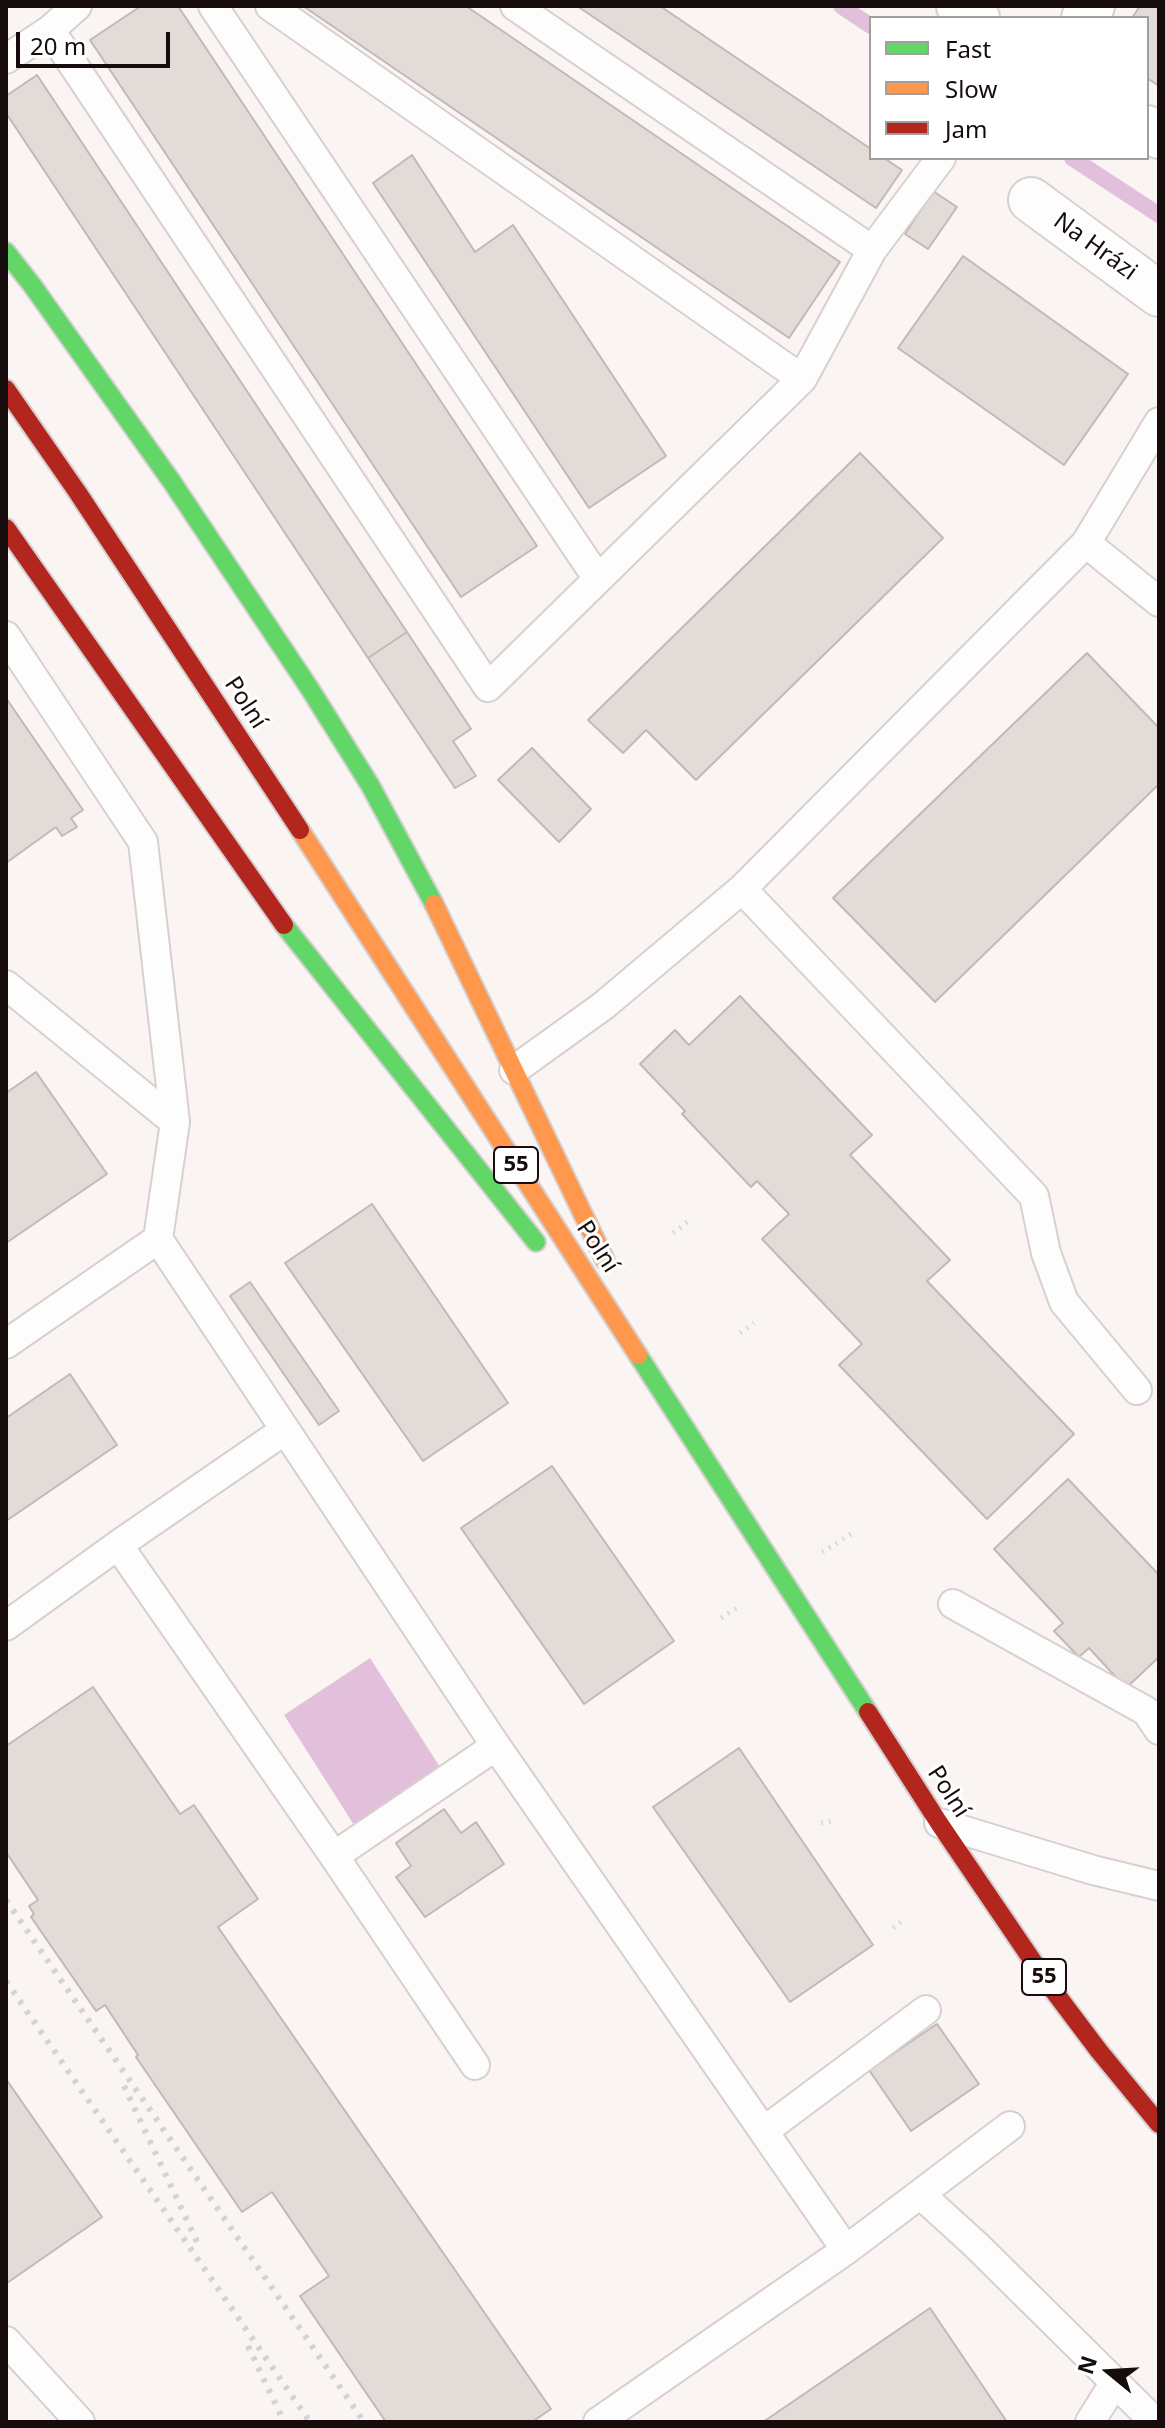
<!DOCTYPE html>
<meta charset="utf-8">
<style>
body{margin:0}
#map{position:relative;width:1165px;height:2428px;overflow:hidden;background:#faf4f3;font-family:"Noto Sans",sans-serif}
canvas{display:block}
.frame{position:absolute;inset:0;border:8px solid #150c0b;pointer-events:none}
.legend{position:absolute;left:869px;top:16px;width:280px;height:144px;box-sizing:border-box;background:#fff;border:2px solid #a19e9d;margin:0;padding:10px 14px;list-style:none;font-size:24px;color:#150c0b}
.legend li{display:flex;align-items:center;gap:16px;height:40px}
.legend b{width:40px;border:2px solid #a19e9d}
.north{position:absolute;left:1069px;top:2332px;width:80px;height:80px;-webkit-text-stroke:6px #fff;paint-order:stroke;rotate:288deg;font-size:22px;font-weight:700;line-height:32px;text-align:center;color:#150c0b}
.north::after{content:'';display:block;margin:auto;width:28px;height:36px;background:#150c0b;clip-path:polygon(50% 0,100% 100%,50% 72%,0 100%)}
.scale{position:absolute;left:16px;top:32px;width:154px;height:36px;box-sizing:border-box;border:4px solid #150c0b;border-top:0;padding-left:10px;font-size:24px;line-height:28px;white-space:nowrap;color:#150c0b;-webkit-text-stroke:6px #fff;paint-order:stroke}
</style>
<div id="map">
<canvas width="1165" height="2428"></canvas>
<div class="frame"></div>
<ul class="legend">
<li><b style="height:10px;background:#63d668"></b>Fast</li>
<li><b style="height:10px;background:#ff974d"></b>Slow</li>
<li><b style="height:10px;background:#b3261e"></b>Jam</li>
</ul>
<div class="north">N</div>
<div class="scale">20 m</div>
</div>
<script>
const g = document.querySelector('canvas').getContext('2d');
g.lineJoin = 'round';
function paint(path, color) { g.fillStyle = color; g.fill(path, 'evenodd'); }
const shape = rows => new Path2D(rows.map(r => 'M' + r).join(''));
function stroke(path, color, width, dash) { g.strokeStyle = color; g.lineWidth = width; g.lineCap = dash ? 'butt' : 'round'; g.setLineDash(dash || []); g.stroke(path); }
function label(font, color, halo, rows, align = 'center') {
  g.font = font + ' "Noto Sans",sans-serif'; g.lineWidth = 6; g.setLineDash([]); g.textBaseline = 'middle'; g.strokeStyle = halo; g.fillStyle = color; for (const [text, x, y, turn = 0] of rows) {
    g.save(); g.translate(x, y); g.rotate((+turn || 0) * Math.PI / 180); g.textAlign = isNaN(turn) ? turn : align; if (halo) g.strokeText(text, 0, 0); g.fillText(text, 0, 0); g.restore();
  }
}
paint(shape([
 [370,1658,440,1767,354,1825,284,1715]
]), '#e2c0dc');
stroke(shape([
 [841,6,871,26],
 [1072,158,1159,215]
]), '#e2c0dc', 16);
const building = shape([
 [141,6,178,6,537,546,461,597,90,40,141,6],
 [303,6,466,6,840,262,789,338,303,6],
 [577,6,660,6,871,149,871,158,884,158,902,170,876,208,577,6],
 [1140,6,1159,6,1159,86,1147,78,1147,18,1132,18,1140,6],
 [37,75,407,632,368,658,6,113,6,96,37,75],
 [412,155,475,252,513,225,666,456,589,508,373,183,412,155],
 [933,191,957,207,928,249,905,234,933,191],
 [963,256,1128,374,1064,465,898,348,963,256],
 [860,453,943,538,696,780,646,730,623,753,588,720,860,453],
 [407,632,471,729,453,741,476,776,455,788,368,658,407,632],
 [1087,653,1159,728,1159,784,935,1002,833,898,1087,653],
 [6,698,83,810,71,818,77,827,62,836,56,827,6,863,6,698],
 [532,748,591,809,559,842,498,780,532,748],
 [740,996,872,1135,850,1155,950,1260,927,1281,1074,1434,987,1519,839,1365,862,1344,762,1239,789,1214,757,1181,751,1187,682,1114,685,1111,640,1064,675,1030,689,1045,740,996],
 [36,1072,107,1174,6,1243,6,1093,36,1072],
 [372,1204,508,1403,423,1461,285,1263,372,1204],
 [250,1282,339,1411,319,1425,230,1296,250,1282],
 [70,1374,117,1445,6,1521,6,1418,70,1374],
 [552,1466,674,1641,584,1704,461,1528,552,1466],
 [1068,1479,1159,1575,1159,1657,1126,1688,1089,1648,1079,1657,1054,1631,1063,1623,994,1549,1068,1479],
 [93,1687,180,1814,194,1805,258,1899,218,1927,551,2409,532,2422,386,2422,300,2296,329,2276,272,2192,242,2212,136,2057,138,2055,105,2005,96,2011,31,1917,34,1914,29,1906,38,1900,6,1852,6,1746,93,1687],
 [739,1748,873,1945,790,2002,653,1807,739,1748],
 [444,1809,461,1833,476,1822,504,1864,425,1917,396,1877,411,1866,396,1843,444,1809],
 [937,2024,979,2084,911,2131,869,2070,937,2024],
 [6,2079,102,2217,7,2283,6,2282,6,2079],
 [930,2308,1007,2422,763,2422,930,2308]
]);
paint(building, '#e2dbd7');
stroke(building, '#c0b9b6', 2);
const lane = shape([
 [77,6,50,30,488,687,802,379,872,250,941,158],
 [213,6,598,579],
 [270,6,802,379],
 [515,6,872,250],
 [6,59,50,30],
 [1086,543,1159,602],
 [6,636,143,842,175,1122],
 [6,985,175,1122,158,1239,496,1746,846,2250],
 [514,1070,603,1006,742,889],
 [6,1344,158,1239],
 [1137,1390,1064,1302,1046,1253,1034,1196,742,889,1086,543,1159,422],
 [285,1430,118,1545,334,1856,475,2065],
 [953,1604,1146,1711,1159,1730],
 [6,1626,118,1545],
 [939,1823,1093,1870,1159,1886],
 [334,1856,496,1746],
 [764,2131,926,2010],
 [920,2194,976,2245,1155,2422],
 [6,2341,80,2422],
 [598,2422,846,2250,1010,2126],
 [1090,2422,1115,2382]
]);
const street = shape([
 [959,6,977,18],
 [1084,18,1092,6],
 [1147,128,1159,136],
 [1031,200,1159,294]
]);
const fast = shape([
 [6,252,32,285,172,482,310,689,370,785,434,904],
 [284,925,536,1242],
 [638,1355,868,1712]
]);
const slow = shape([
 [300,830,638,1355],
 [434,904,605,1260]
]);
const jam = shape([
 [6,389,78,493,300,830],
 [6,528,284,925],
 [868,1712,939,1823,1047,1982,1099,2051,1159,2124]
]);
stroke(lane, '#d8d0cf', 32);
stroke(street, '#d8d0cf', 48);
stroke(fast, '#d3cfcf', 22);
stroke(slow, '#d3cfcf', 22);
stroke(jam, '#d3cfcf', 22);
stroke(shape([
 [673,1233,690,1220],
 [740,1333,754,1323],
 [822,1552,851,1534],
 [721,1618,740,1606],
 [821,1823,833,1821],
 [893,1928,901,1922]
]), '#dcdada', 5, [2, 6]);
stroke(lane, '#fefdfd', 28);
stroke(street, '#fefdfd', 44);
stroke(fast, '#63d668', 18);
stroke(slow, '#ff974d', 18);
stroke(jam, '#b3261e', 18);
stroke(shape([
 [6,1900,364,2422],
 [6,1981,310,2422],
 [124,2086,199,2246],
 [248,2346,284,2422]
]), '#d5d2d2', 6, [4, 8]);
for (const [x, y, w] of [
 [516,1165,44],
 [1044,1977,44]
]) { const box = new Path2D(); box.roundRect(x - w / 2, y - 18, w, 36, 6); g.fillStyle = '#fff'; g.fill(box); stroke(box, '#150c0b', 2); }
label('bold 22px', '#150c0b', null, [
 ["55",516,1165],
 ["55",1044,1977]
]);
label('24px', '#150c0b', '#fff', [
 ["Na Hrázi",1095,247,36],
 ["Polní",245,703,57],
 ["Polní",597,1247,57],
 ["Polní",948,1792,57]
]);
</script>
